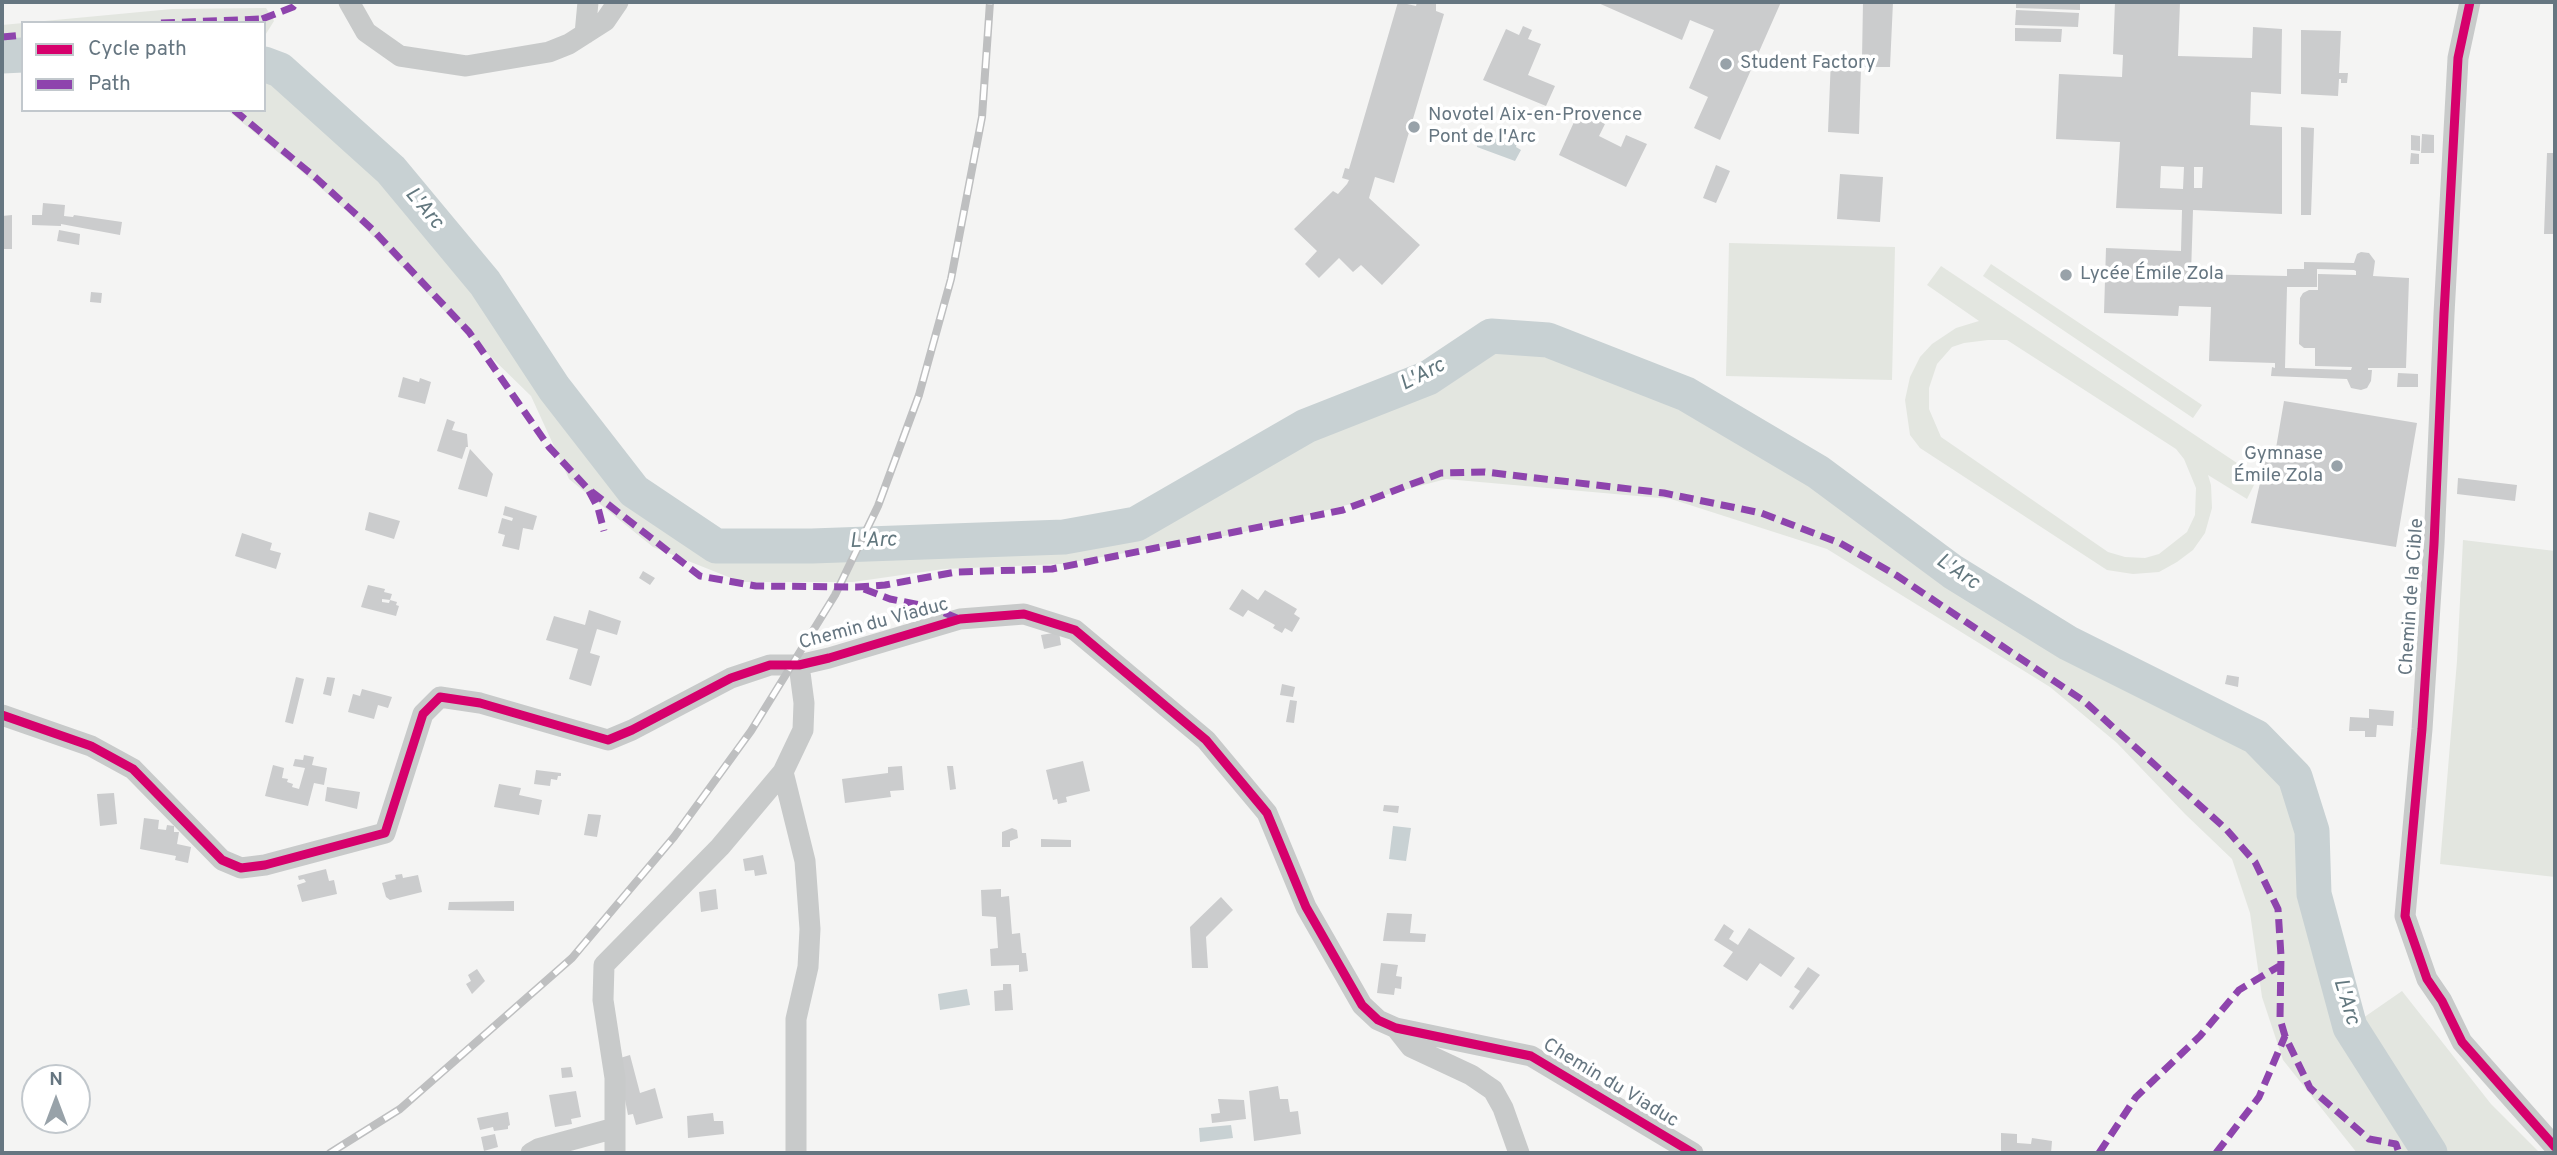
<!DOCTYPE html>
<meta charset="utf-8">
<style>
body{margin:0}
#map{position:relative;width:2557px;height:1155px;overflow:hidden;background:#f4f4f3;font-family:Overpass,sans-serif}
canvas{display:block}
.frame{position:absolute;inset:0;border:4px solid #667681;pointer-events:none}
.legend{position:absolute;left:21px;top:21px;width:245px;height:91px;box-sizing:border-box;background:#fff;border:2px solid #c2c8cd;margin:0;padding:9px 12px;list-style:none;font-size:21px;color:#667681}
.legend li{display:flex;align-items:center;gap:14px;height:35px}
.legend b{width:35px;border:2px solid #c2c8cd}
.north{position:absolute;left:21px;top:1064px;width:70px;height:70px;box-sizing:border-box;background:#fff;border:2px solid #c2c8cd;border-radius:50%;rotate:0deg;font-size:19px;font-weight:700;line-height:28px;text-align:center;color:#667681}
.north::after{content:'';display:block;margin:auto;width:24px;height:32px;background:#98a2a9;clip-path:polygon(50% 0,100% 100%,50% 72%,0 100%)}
</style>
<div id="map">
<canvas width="2557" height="1155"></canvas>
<div class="frame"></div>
<ul class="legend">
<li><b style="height:9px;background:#d6006c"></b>Cycle path</li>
<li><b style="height:9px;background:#8e44ad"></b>Path</li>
</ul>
<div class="north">N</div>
</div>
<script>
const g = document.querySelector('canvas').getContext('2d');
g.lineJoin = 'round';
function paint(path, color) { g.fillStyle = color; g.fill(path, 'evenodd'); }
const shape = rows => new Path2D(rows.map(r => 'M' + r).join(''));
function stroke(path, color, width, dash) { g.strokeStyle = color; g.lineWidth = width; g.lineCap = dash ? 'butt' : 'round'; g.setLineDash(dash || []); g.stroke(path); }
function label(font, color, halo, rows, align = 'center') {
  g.font = font + ' Overpass,sans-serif'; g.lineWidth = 7; g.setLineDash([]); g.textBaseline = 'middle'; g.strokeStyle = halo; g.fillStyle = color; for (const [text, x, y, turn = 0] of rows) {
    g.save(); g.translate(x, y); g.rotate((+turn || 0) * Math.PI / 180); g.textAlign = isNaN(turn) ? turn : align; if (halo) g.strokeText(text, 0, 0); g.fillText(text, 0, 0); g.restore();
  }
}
paint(shape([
 [266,8,274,21,264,37,264,23,23,23,23,55,2,56,2,25,172,9],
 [264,64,280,70,391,170,485,283,554,388,634,491,716,546,812,546,1064,537,1136,524,1306,426,1428,378,1491,336,1548,340,1686,394,1818,472,1953,572,2086,652,2256,737,2295,777,2312,831,2314,894,2350,1027,2402,991,2491,1104,2540,1153,2357,1153,2283,1060,2262,997,2250,913,2232,859,2185,814,2117,743,2050,687,1827,549,1671,499,1446,479,1236,534,1061,564,944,569,853,582,741,582,653,547,569,479,531,396,449,316,361,224,313,181,227,110,264,110],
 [1729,243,1895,247,1892,380,1726,376],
 [1991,264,2202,405,2193,418,1983,276],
 [1941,266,2258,477,2247,499,2208,475,2211,485,2212,508,2205,533,2193,550,2177,562,2159,572,2133,574,2107,570,1920,448,1910,435,1905,400,1910,377,1920,357,1932,344,1956,328,1979,321,1927,285],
 [1988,340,2007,340,2176,449,2184,459,2196,488,2195,515,2187,532,2159,554,2145,558,2125,557,2108,552,1941,437,1929,409,1929,388,1937,364,1952,347,1964,343],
 [2463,540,2555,551,2555,877,2440,864,2457,661]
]), '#e3e6e0');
paint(shape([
 [1484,130,1517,143,1516,147,1521,150,1515,161,1477,147,1476,135],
 [1393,826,1411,828,1406,861,1389,859],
 [967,989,970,1005,940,1010,938,994],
 [1231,1125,1233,1138,1200,1142,1199,1128]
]), '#c8d1d3');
stroke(shape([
 [2,56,23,55],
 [264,64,280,70,391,170,485,283,554,388,634,491,716,546,812,546,1064,537,1136,524,1306,426,1428,378,1491,336,1548,340,1686,394,1818,472,1953,572,2068,643,2256,737,2295,777,2312,831,2314,894,2350,1027,2430,1153]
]), '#c8d1d3', 35);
paint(shape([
 [1398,2,1416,6,1417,2,1436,2,1436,11,1444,14,1394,183,1375,177,1369,198,1420,245,1382,285,1361,265,1353,272,1339,258,1319,278,1305,264,1317,251,1294,229,1333,191,1338,194,1347,184,1349,180,1342,178,1345,168,1349,169],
 [1596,2,1781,2,1720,140,1694,128,1708,97,1689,88,1714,30,1690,20,1682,40],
 [1863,2,1893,2,1890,67,1861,67,1859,134,1828,132,1831,58,1862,59],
 [2016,2,2080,2,2080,10,2016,8],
 [2115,2,2180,2,2178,56,2252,58,2253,27,2282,29,2281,94,2251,92,2250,125,2282,127,2282,214,2193,210,2191,274,2287,276,2287,269,2304,269,2304,262,2354,263,2357,254,2361,252,2369,253,2375,261,2373,276,2409,278,2406,368,2368,368,2368,370,2372,370,2371,381,2367,388,2361,390,2351,388,2347,379,2271,376,2272,367,2275,368,2275,363,2209,361,2211,307,2179,306,2178,316,2104,313,2106,248,2181,251,2182,210,2116,208,2120,142,2056,139,2059,74,2122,77,2123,55,2113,54],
 [2161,166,2184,167,2183,189,2160,188],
 [2194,167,2203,167,2202,188,2194,188],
 [2317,269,2354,270,2356,271,2356,275,2318,274,2318,290,2309,290,2303,293,2300,298,2299,344,2304,348,2315,348,2315,366,2352,367,2351,370,2285,368,2287,287,2317,287],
 [2016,10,2079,13,2078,27,2015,25],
 [1523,26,1532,30,1528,39,1541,44,1528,75,1555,86,1546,106,1483,80,1506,29,1519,35],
 [2015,28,2062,29,2061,42,2015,41],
 [2301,30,2341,31,2339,73,2348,73,2347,83,2341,83,2341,79,2339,79,2338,96,2301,94],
 [1579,111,1605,124,1599,136,1621,147,1626,135,1647,144,1626,187,1559,155],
 [2301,127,2314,128,2311,215,2301,215],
 [2422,134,2434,135,2434,153,2421,153],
 [2411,135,2420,136,2420,151,2411,150],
 [2411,153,2419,154,2419,164,2410,164],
 [2547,153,2555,153,2555,234,2544,234],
 [1716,165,1730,171,1716,203,1703,198],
 [1840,174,1883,177,1880,222,1837,219],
 [43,203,65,205,64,216,73,217,74,215,122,222,120,235,61,224,61,226,32,225,32,215,42,215],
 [12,215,12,249,2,249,2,216],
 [59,230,80,234,79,245,57,241],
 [91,292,102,293,101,303,90,302],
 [2398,373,2418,374,2418,387,2397,387],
 [403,377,419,382,420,378,431,382,425,404,398,397],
 [2284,401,2417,423,2396,547,2251,523,2267,452,2275,454],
 [447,419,455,422,452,430,467,434,468,447,466,447,462,459,437,451],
 [470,449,493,474,487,497,458,489],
 [2458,478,2517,485,2515,501,2457,494],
 [505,506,537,516,533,530,523,528,519,550,502,546,505,535,498,533,502,518,512,521,513,518,503,515],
 [369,512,400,521,394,539,365,530],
 [242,533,272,543,270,550,281,553,276,569,235,556],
 [643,571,655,578,650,585,639,578],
 [368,585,385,589,384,592,392,594,390,600,382,599,382,602,389,603,390,600,397,602,396,605,399,606,396,616,361,607],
 [1242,589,1258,600,1265,590,1297,609,1294,614,1300,618,1292,632,1285,628,1282,633,1273,628,1275,625,1248,610,1243,617,1229,609],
 [589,610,621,621,617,635,597,629,590,653,600,656,591,686,569,679,578,649,546,640,554,616,585,625],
 [1059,632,1061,645,1044,649,1041,635],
 [2227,675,2239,677,2238,687,2225,684],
 [296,677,304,679,293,724,285,722],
 [327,677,335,678,331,696,323,694],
 [1282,684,1295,687,1293,697,1280,695],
 [362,689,392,697,388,708,378,705,374,719,348,712,353,694,360,696],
 [1290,700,1297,701,1294,723,1286,722],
 [2369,709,2394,711,2393,726,2377,725,2376,737,2365,737,2365,731,2349,731,2350,717,2369,718],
 [304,755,314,757,312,765,327,768,324,785,314,783,308,806,265,796,273,765,284,768,282,778,288,779,287,782,293,784,292,787,299,789,305,768,293,766,295,759,303,760],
 [1083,761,1090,791,1066,797,1067,802,1058,804,1057,799,1053,800,1046,770],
 [902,766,904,790,890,791,891,797,845,803,842,779,888,773,888,767],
 [947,766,953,766,956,789,950,790],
 [536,770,561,773,561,776,558,776,557,780,551,779,550,786,534,784],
 [499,784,521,788,519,795,542,800,539,815,494,807],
 [327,787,360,792,357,809,325,801],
 [114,793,117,824,100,826,97,794],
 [1384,805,1399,806,1398,813,1383,811],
 [588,814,601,815,597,837,584,835],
 [144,818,159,820,158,829,166,830,167,825,174,826,174,832,179,832,177,844,191,847,188,863,175,860,176,856,140,849],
 [1012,828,1017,830,1018,838,1010,841,1010,847,1002,847,1002,832],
 [1041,839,1071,840,1071,847,1041,847],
 [763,855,767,874,755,876,754,870,745,871,743,859],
 [326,869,329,881,334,880,337,894,302,902,297,885,306,882,304,879,299,880,298,876],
 [402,874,403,878,418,875,422,892,390,900,386,897,382,883,396,879,395,875],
 [716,889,718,909,701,912,699,892],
 [1001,889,1001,897,1009,896,1012,934,1020,933,1022,953,1026,953,1028,971,1019,972,1019,965,991,966,990,949,998,948,996,917,982,916,981,890],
 [1221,897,1233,910,1206,937,1208,968,1192,968,1190,927],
 [514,901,514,911,448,910,449,902],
 [1387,913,1412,914,1410,933,1426,934,1425,942,1383,941],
 [1724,924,1734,931,1729,939,1738,945,1749,928,1795,958,1781,977,1760,963,1747,981,1723,966,1733,952,1714,940],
 [1381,963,1398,965,1396,976,1402,977,1401,989,1395,988,1394,995,1377,993],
 [1808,967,1820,975,1793,1010,1789,1007,1800,991,1794,987],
 [477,969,485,981,472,994,466,984,471,981,468,975],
 [1003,984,1011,984,1013,1010,995,1011,994,991,1003,990],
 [630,1055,640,1093,655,1088,663,1118,636,1125,633,1114,628,1115,617,1059],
 [571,1067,573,1077,562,1078,561,1068],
 [1278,1086,1280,1099,1288,1099,1290,1112,1298,1111,1301,1134,1254,1141,1249,1091],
 [576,1091,581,1117,571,1119,572,1124,555,1127,549,1095],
 [1218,1099,1244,1100,1246,1119,1212,1123,1211,1114,1220,1113],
 [508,1112,510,1125,508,1126,508,1129,494,1131,493,1127,480,1130,477,1118],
 [713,1113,714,1121,723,1121,724,1134,688,1138,687,1116],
 [2001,1133,2017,1134,2017,1143,2031,1144,2032,1138,2052,1141,2051,1153,2001,1153],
 [495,1134,498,1147,484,1151,481,1137]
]), '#cbcccd');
stroke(shape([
 [349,2,366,32,400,56,466,66,549,52,569,44,605,21,618,2],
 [2470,2,2458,58,2444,314,2434,544,2422,729,2405,916,2427,979,2442,1001,2462,1042,2555,1147],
 [585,34,588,2],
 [2,715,91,746,133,769,222,860,241,868,265,865,385,833,423,714,440,697,480,703,608,740,632,730,731,678,770,665,799,665,829,658,960,619,1024,614,1075,630,1206,740,1267,813,1306,907,1362,1005,1378,1020,1396,1028,1531,1056,1693,1153],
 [1396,1028,1411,1047,1471,1075,1493,1090,1503,1108,1519,1153],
 [531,1153,538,1149,615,1128],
 [615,1153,615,1078,603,1000,604,965,720,847,783,772],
 [796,1153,796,1019,808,967,810,929,805,861,783,772,803,730,804,703,799,665]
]), '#c8caca', 21);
const rail = shape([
 [330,1153,400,1109,572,958,674,837,751,731,835,595,878,506,919,395,951,279,982,117,990,2]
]);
stroke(rail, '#bebfc0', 8);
stroke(rail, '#fff', 5, [16]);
stroke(shape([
 [262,19,293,7,297,2],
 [161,23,262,19,259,23],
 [2,37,23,35],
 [234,110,316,178,372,229,469,332,549,447,587,488,700,576,756,586,857,587,885,585,956,572,1052,569,1343,510,1441,473,1485,472,1664,493,1761,513,1840,543,1896,575,2084,701,2226,829,2255,862,2278,909,2281,956,2280,1019,2285,1036,2310,1088,2369,1139,2396,1144,2399,1153],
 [589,491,598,508,604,531],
 [864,589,890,599,930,607,957,618],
 [2099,1153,2136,1097,2200,1036,2239,990,2281,965],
 [2216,1153,2259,1097,2285,1036]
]), '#8e44ad', 7, [14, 7]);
stroke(shape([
 [2470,2,2458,58,2444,314,2434,544,2422,729,2405,916,2427,979,2442,1001,2462,1042,2555,1147],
 [2,715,91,746,133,769,222,860,241,868,265,865,385,833,423,714,440,697,480,703,608,740,632,730,731,678,770,665,799,665,829,658,960,619,1024,614,1075,630,1206,740,1267,813,1306,907,1362,1005,1378,1020,1396,1028,1531,1056,1693,1153]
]), '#d6006c', 9);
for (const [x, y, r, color] of [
 [1726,64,7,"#98a2a9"],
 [1414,127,7,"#98a2a9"],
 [2066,275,7,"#98a2a9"],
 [2337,466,7,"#98a2a9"]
]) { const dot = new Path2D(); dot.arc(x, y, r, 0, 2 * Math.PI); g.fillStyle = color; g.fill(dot); stroke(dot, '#fff', 2.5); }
label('19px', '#667681', '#fff', [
 ["Student Factory",1740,64],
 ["Novotel Aix-en-Provence",1428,116],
 ["Pont de l'Arc",1428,138],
 ["Lycée Émile Zola",2080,275],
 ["Gymnase",2323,455,"right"],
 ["Émile Zola",2323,477,"right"]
], 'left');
label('19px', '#667681', '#fff', [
 ["Chemin de la Cible",2413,597,-86],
 ["Chemin du Viaduc",874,625,-15],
 ["Chemin du Viaduc",1610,1084,31]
]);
label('italic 21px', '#62777e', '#fff', [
 ["L'Arc",423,209,50],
 ["L'Arc",1423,376,-27],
 ["L'Arc",873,542,-2],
 ["L'Arc",1957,573,34],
 ["L'Arc",2345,1002,73]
]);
</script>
